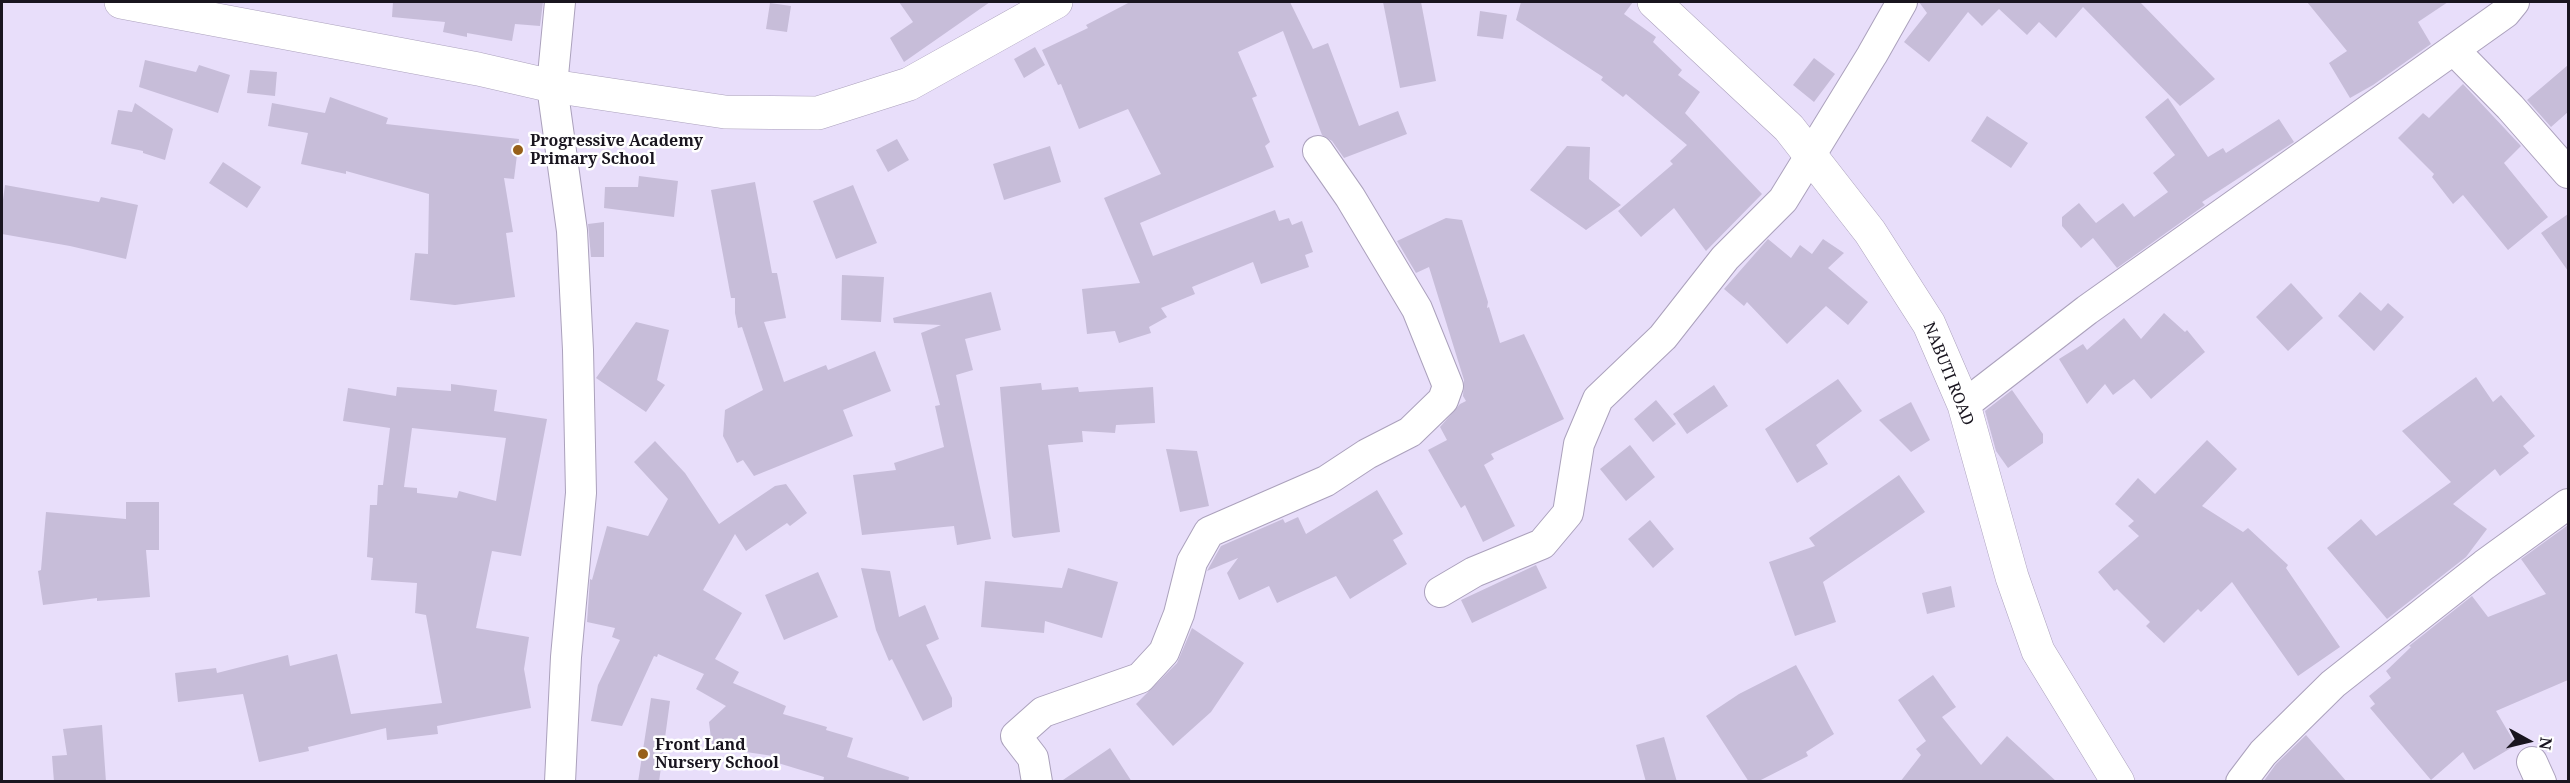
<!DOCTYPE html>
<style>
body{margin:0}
#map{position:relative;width:2570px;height:783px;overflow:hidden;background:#e8defa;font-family:"Noto Serif",serif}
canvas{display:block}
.frame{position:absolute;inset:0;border:3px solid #19151f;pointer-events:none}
.north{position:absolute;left:2498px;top:711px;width:60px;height:60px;-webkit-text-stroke:4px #fff;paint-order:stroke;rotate:98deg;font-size:16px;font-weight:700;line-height:24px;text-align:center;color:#19151f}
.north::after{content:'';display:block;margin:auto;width:21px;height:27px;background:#19151f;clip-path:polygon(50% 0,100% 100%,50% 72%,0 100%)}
</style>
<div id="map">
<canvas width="2570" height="783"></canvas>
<div class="frame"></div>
<div class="north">N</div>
</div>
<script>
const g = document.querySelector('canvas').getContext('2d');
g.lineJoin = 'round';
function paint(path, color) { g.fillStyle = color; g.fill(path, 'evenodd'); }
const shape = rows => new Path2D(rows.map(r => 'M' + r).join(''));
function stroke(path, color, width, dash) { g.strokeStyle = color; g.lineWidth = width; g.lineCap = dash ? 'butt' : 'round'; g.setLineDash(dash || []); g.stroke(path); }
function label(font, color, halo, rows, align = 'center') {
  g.font = font + ' "Noto Serif",serif'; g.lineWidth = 5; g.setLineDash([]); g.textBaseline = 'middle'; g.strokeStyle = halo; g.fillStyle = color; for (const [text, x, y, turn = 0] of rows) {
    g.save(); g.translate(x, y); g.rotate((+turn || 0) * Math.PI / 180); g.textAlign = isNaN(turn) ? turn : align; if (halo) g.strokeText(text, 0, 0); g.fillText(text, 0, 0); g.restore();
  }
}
paint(shape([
 [393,2,543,2,540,26,515,24,512,41,467,33,467,37,443,32,445,22,392,17],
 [899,2,990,2,904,62,890,38,913,22],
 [1130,2,1290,2,1313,49,1328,43,1359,126,1398,111,1407,134,1344,158,1332,141,1322,135,1283,31,1238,52,1257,96,1252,98,1270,142,1265,146,1274,167,1140,223,1153,256,1275,210,1279,221,1289,218,1292,225,1302,221,1313,252,1305,255,1309,267,1261,284,1253,262,1192,287,1195,294,1161,308,1167,317,1149,327,1151,333,1119,343,1115,331,1087,334,1082,289,1140,283,1104,198,1161,174,1128,109,1079,129,1061,84,1058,85,1042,50,1088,28,1086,25],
 [1383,2,1421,2,1436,81,1400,88],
 [1521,2,1633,2,1624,14,1656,37,1653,42,1682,70,1678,75,1700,92,1685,113,1762,194,1706,251,1674,208,1641,237,1618,211,1673,164,1670,161,1687,145,1626,94,1623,97,1601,80,1603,77,1516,20],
 [1919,2,2140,2,2215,79,2180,106,2083,7,2056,38,2039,22,2027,35,1999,9,1982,26,1968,12,1929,62,1904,42,1927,13],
 [2307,2,2448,2,2418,22,2431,44,2373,85,2350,98,2329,63,2347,51],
 [770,3,791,6,787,32,766,29],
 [1480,11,1507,15,1503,39,1477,36],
 [1035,47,1045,65,1024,78,1014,59],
 [1814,58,1835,74,1814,102,1793,85],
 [145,60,196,72,199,65,230,75,218,113,139,87],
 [2568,65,2568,112,2551,127,2527,100],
 [250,70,277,72,275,96,247,93],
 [2463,84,2521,146,2504,163,2548,217,2508,250,2463,195,2453,204,2432,177,2434,174,2398,138,2423,113,2429,118],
 [330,97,388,118,386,124,519,139,514,179,504,178,513,232,506,233,515,297,455,305,410,300,415,253,428,254,429,194,346,171,346,174,301,164,308,133,268,126,272,103,325,113],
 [2168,98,2208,157,2223,148,2226,153,2279,119,2294,142,2202,202,2205,205,2117,268,2093,238,2081,248,2062,226,2062,217,2079,203,2096,223,2123,203,2134,217,2168,192,2153,173,2175,155,2145,117],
 [135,103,173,129,165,160,143,153,143,151,111,144,118,110,132,112],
 [1987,116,2028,143,2011,168,1971,141],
 [897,139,909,160,888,172,876,150],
 [1050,146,1061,182,1004,200,993,164],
 [1567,146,1590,147,1589,179,1621,205,1586,230,1530,190],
 [223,162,261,187,247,208,209,183],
 [639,176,678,181,674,217,604,208,605,187,638,187],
 [755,182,772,273,777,273,786,318,764,322,784,382,826,365,828,370,875,351,891,391,843,410,853,436,754,476,743,460,737,463,723,436,725,410,763,390,742,327,738,328,735,313,735,298,731,298,711,190],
 [5,185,99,202,101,197,138,205,126,259,70,246,2,234,2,207],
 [853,185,877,243,836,259,813,201],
 [2568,214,2568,271,2541,233],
 [1446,218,1462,220,1488,302,1487,308,1489,307,1500,343,1524,334,1564,419,1491,454,1494,459,1484,465,1515,526,1483,542,1465,505,1461,508,1428,450,1447,440,1440,427,1460,404,1466,401,1463,396,1464,380,1429,267,1416,273,1397,241],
 [604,222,604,257,591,257,588,224],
 [1768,239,1791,258,1800,245,1812,254,1823,239,1844,253,1828,268,1868,302,1848,325,1826,306,1787,344,1747,302,1744,306,1724,289],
 [842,275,884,277,881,322,841,320],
 [2291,283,2323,318,2288,351,2256,317],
 [991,292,1001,330,965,339,973,370,956,375,991,539,957,545,954,526,862,535,853,475,896,470,894,463,944,447,935,406,940,405,921,333,941,325,894,323,893,318],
 [2360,292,2381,311,2388,303,2404,317,2374,351,2338,316],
 [2164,313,2185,332,2187,330,2205,352,2151,399,2134,379,2113,395,2105,384,2087,404,2059,359,2083,344,2087,350,2124,318,2141,339],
 [636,322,669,330,657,380,665,385,646,412,596,378],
 [2476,377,2493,402,2501,395,2535,436,2523,446,2529,453,2500,476,2495,469,2453,504,2487,529,2466,557,2387,619,2327,548,2361,519,2376,536,2451,482,2402,431],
 [1838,379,1862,411,1816,445,1828,464,1797,483,1765,429],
 [1041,383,1042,390,1078,387,1079,392,1153,387,1155,423,1116,425,1115,433,1082,431,1083,442,1048,445,1060,532,1014,538,1012,536,1000,387],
 [451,384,497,390,494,411,547,419,521,556,492,551,476,628,529,637,524,669,531,708,437,726,438,734,387,740,386,728,308,747,309,751,259,762,243,694,178,702,175,673,216,668,217,673,288,655,290,666,337,654,351,714,442,703,426,615,415,613,417,583,371,580,373,558,367,557,370,505,377,505,378,485,383,485,390,428,343,421,348,388,396,396,397,387,451,391],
 [412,428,506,438,496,501,459,491,457,498,417,493,417,488,404,487],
 [1714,385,1728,406,1687,434,1673,414],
 [2012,390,2043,434,2043,443,2008,468,1996,451,1985,411],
 [1656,400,1676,424,1653,442,1634,419],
 [1911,402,1930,440,1911,452,1879,420],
 [2207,440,2237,469,2202,506,2243,532,2248,528,2288,565,2286,568,2340,647,2298,676,2232,582,2201,612,2198,609,2164,643,2146,626,2150,622,2117,589,2114,591,2098,572,2139,536,2128,526,2134,521,2115,504,2138,478,2155,494],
 [655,441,685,473,719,524,775,486,786,484,807,513,790,526,787,523,746,551,735,534,703,590,742,613,715,659,739,672,733,683,786,706,783,714,827,727,826,730,853,738,847,757,909,777,908,782,823,782,824,777,778,763,780,757,712,747,709,722,726,706,696,689,704,674,658,654,657,657,654,656,622,726,591,721,598,685,620,640,612,637,615,628,587,622,590,579,592,580,607,526,648,536,668,499,634,462],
 [1630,445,1655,477,1626,501,1600,469],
 [1166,449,1197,451,1209,506,1180,512],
 [1899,475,1925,512,1823,582,1836,622,1795,636,1769,562,1815,546,1809,538],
 [1377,490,1403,534,1393,540,1407,564,1350,599,1336,576,1277,603,1269,586,1239,600,1227,573,1238,558,1207,571,1221,546,1283,519,1285,523,1298,517,1306,534],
 [126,502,159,502,159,550,146,550,150,597,97,601,97,598,43,605,38,571,41,570,46,512,126,519],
 [1650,520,1674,549,1653,568,1628,539],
 [2568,525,2568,680,2496,711,2516,745,2474,770,2463,752,2431,780,2370,708,2375,704,2369,696,2391,678,2386,671,2411,647,2409,646,2472,596,2488,617,2546,594,2521,559],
 [1536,565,1547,588,1472,623,1461,600],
 [861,568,890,571,899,617,925,605,939,639,926,645,952,698,952,707,923,721,892,659,889,661,876,630],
 [1068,568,1118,582,1102,638,1045,621,1044,633,981,627,985,581,1062,588],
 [818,572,838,617,784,640,765,595],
 [1951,586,1955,607,1927,614,1922,593],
 [1192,628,1244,663,1211,712,1173,746,1136,704,1177,663],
 [1796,665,1834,734,1806,752,1808,756,1757,782,1749,782,1706,716,1739,694],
 [1933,675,1956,707,1942,717,1981,765,2007,736,2057,782,1900,782,1921,755,1916,749,1926,741,1898,700],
 [651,698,670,701,659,782,638,782],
 [102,725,106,782,54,782,52,756,67,755,63,729],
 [2306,735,2347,782,2263,782,2276,764],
 [1664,737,1677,782,1646,782,1636,745],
 [1110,748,1132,782,1060,782]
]), '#c7bdd9');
const minor = shape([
 [2454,50,2510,107,2568,173],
 [1964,405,2087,310,2505,13,2514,2],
 [1440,592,1474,572,1542,544,1568,513,1579,444,1598,399,1663,337,1725,258,1783,200,1872,55,1902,2],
 [2532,762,2541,782],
 [560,782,566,657,581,493,578,350,572,231,552,86,560,2],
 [1037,782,1033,758,1016,736,1043,712,1140,678,1164,652,1179,614,1192,562,1209,532,1326,481,1367,454,1410,432,1443,400,1448,386,1417,309,1350,197,1318,151],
 [2241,782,2263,753,2333,684,2484,565,2568,504]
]);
const tertiary = shape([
 [121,2,478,69,552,86,725,112,818,113,909,84,1056,2],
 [1654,2,1789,128,1870,232,1929,324,1964,405,2012,577,2038,651,2118,782]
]);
stroke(minor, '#aba1bc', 32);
stroke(tertiary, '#aba1bc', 34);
stroke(minor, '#fff', 30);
stroke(tertiary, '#fff', 33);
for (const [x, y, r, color] of [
 [518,150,6,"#976019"],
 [643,754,6,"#976019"]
]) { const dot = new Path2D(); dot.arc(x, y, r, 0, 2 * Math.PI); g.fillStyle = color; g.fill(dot); stroke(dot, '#fff', 2); }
label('bold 16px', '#19151f', '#fff', [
 ["Progressive Academy",530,141],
 ["Primary School",530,159],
 ["Front Land",655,745],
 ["Nursery School",655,763]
], 'left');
label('16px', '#19151f', '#fff', [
 ["NABUTI ROAD",1948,374,68]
]);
</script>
